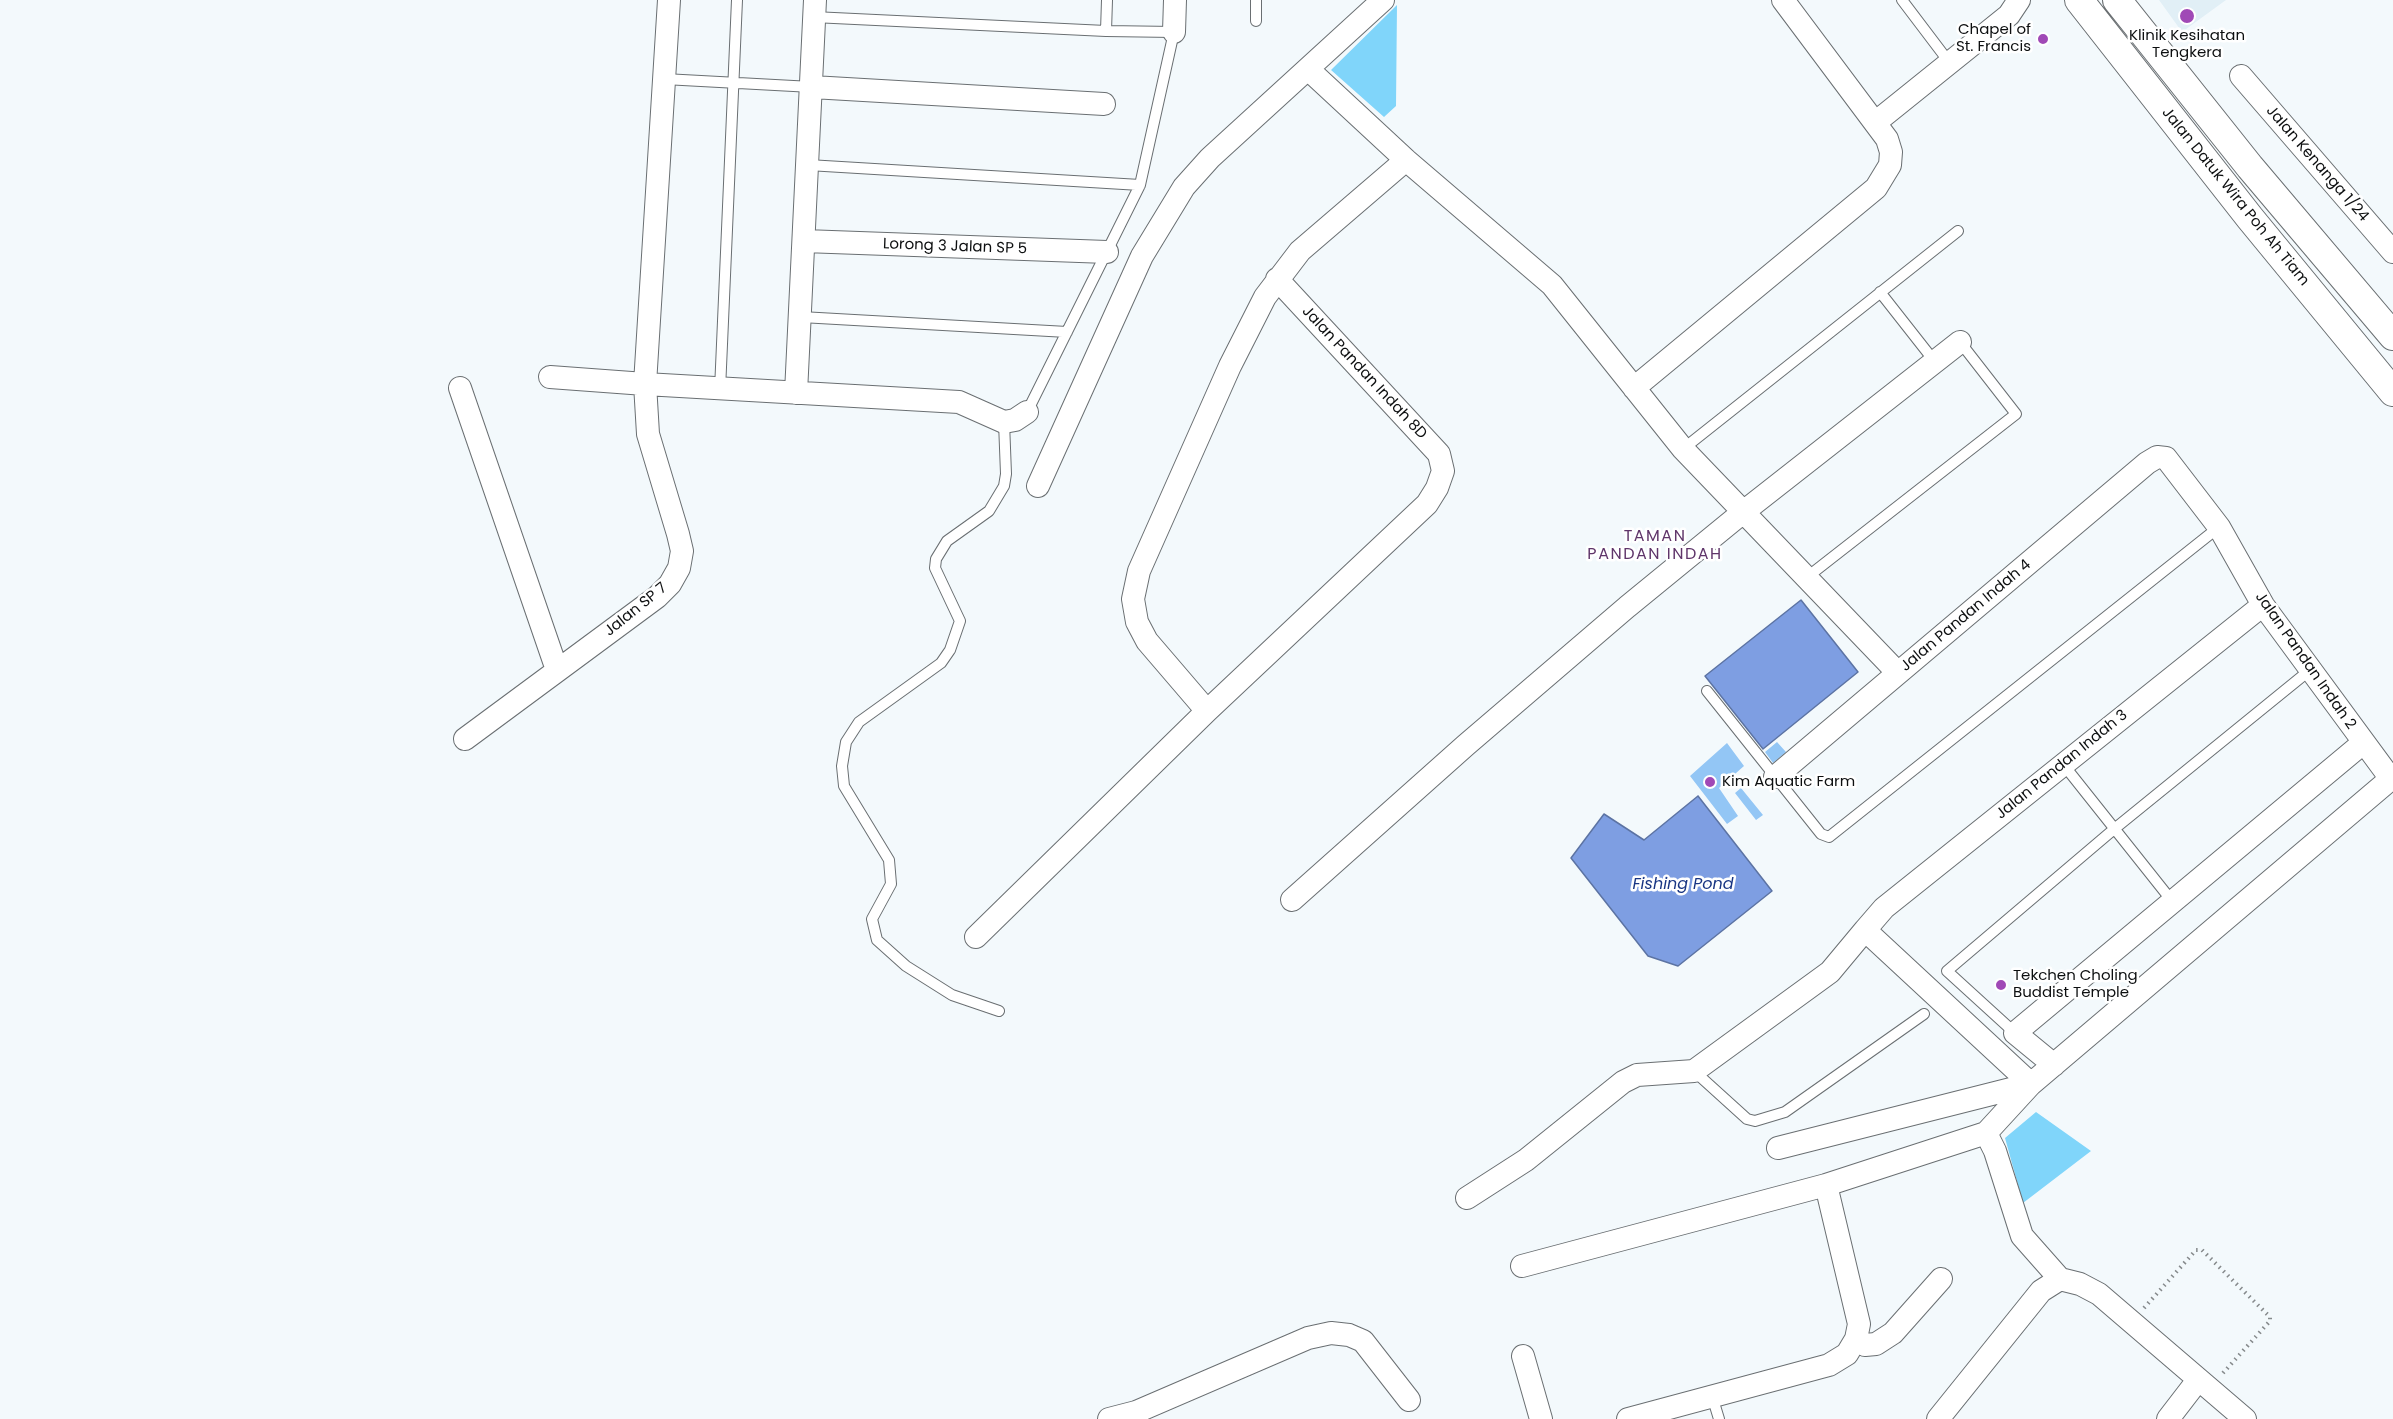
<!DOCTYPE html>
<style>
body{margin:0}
canvas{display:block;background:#f3f9fc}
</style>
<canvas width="2393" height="1419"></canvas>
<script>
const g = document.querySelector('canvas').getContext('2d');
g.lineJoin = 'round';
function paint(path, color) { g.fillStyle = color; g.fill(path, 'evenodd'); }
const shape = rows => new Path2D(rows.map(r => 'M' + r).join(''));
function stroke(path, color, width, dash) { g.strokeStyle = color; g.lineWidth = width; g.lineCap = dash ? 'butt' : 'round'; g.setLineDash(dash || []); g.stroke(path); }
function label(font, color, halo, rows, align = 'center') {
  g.font = font + ' Poppins,sans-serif'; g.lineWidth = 5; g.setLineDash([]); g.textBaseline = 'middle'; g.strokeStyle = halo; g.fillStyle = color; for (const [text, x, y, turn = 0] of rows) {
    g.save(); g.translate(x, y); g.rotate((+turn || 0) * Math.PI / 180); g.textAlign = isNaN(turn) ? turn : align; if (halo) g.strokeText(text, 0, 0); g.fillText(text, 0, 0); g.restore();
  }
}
paint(shape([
 [2159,0,2226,0,2182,32]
]), '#e1eff6');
paint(shape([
 [1397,5,1396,106,1384,117,1331,70],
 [2036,1112,2091,1151,2023,1203,2005,1138]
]), '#80d5fa');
const water = shape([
 [1801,600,1858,672,1763,749,1705,676,1801,600],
 [1698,796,1772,891,1678,966,1648,956,1571,858,1604,814,1644,840,1698,796]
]);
paint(water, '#7e9ee2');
stroke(water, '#5c73a3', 1.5);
paint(shape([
 [1777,742,1786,752,1773,763,1765,752],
 [1727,743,1744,766,1719,788,1738,816,1727,824,1690,776],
 [1741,788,1763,815,1756,820,1735,793]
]), '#93c6f5');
const service = shape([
 [1902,0,1949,62],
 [813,17,1106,31],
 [1256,21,1256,0],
 [664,79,812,87],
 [808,165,1140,185],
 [1880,292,1935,362],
 [801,317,1067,332],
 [720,390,737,0],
 [1027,412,1140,185,1174,32,1106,31,1107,0],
 [1683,449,1958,231],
 [1806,578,2016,414,1960,342],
 [1707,691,1821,834,1829,837,2219,527],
 [2063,764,2172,901],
 [999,1011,952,995,906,966,877,940,872,919,891,884,889,860,844,786,842,766,846,742,859,722,941,663,950,650,960,621,935,568,936,559,947,541,989,511,1004,486,1006,474,1004,422],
 [2015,1033,1947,971,2113,830,2310,670],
 [1694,1071,1747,1119,1755,1121,1785,1112,1924,1014],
 [1712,1396,1719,1419]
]);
const minor = shape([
 [669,0,645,384,959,402,1004,422,1015,420,1027,412],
 [1174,32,1175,0],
 [1309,70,1406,160,1552,285,1683,449,1898,673],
 [2241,76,2393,252],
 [812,87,1104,104],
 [1876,122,2009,15,2019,0],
 [804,241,1107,252],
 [460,388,557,670],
 [1634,388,1876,188,1890,165,1891,152,1887,139,1783,0],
 [796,393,815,0],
 [1038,486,1142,256,1184,187,1210,158,1383,0],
 [1207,711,1147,641,1137,622,1133,599,1139,571,1230,366,1265,297,1300,251,1406,160],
 [465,739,657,597,670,584,679,568,682,551,678,534,648,434,645,384,550,377],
 [1775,777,2147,463,2157,457,2166,458,2219,527,2263,605,2391,779],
 [1292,900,1466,745,1627,607,1742,513,1960,342],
 [1865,930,1884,908,2263,605],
 [976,937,1207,711,1427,504,1437,488,1443,471,1439,454,1277,279],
 [2054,1065,2015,1033,2363,743],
 [1986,1133,1995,1151,2022,1236,2060,1279],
 [1778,1148,2031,1084],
 [1467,1198,1526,1160,1623,1082,1637,1075,1694,1071,1830,972,1865,930,2031,1084],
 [1522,1266,1826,1185],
 [1856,1339,1865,1345,1876,1344,1893,1333,1941,1279],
 [1523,1356,1541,1419],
 [1109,1419,1136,1412,1308,1338,1331,1333,1349,1335,1363,1341,1409,1400],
 [1628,1419,1829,1365,1847,1354,1856,1339,1859,1324,1826,1185,1986,1133,2031,1084,2393,777],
 [1938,1419,2041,1291,2060,1279,2080,1284,2099,1294,2245,1419],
 [2168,1419,2198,1380]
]);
const tertiary = shape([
 [2079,0,2250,218,2393,392],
 [2117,0,2250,167,2393,336]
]);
stroke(service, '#6a6f72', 12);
stroke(minor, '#6a6f72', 24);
stroke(tertiary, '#6a6f72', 30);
stroke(shape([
 [2144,1308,2196,1250,2202,1250,2270,1317,2270,1321,2223,1373]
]), '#868a8c', 4, [1.5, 4.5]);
stroke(service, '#fff', 10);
stroke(minor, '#fff', 22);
stroke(tertiary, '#fff', 28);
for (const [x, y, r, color] of [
 [2187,16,8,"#a049b6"],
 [2043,39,6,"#a049b6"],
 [1710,782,6,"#a049b6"],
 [2001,985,6,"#a049b6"]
]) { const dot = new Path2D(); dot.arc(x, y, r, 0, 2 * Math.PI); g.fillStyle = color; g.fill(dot); stroke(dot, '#fff', 2); }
label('15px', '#0d0f10', '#fff', [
 ["Chapel of",2031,30,"right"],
 ["St. Francis",2031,47,"right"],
 ["Klinik Kesihatan",2187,36,"center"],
 ["Tengkera",2187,53,"center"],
 ["Kim Aquatic Farm",1722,782],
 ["Tekchen Choling",2013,976],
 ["Buddist Temple",2013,993]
], 'left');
label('15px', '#0d0f10', '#fff', [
 ["Jalan Kenanga 1/24",2317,164,49],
 ["Jalan Datuk Wira Poh Ah Tiam",2235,197,51],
 ["Lorong 3 Jalan SP 5",955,247,2],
 ["Jalan Pandan Indah 8D",1364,373,47],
 ["Jalan SP 7",636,610,-39],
 ["Jalan Pandan Indah 4",1966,616,-40],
 ["Jalan Pandan Indah 2",2305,661,55],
 ["Jalan Pandan Indah 3",2062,765,-39]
]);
g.letterSpacing = '1.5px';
label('16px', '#5f356a', '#fff', [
 ["TAMAN",1655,537],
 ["PANDAN INDAH",1655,555]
]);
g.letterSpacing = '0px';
label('italic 16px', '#183583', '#fff', [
 ["Fishing Pond",1683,885]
]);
</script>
